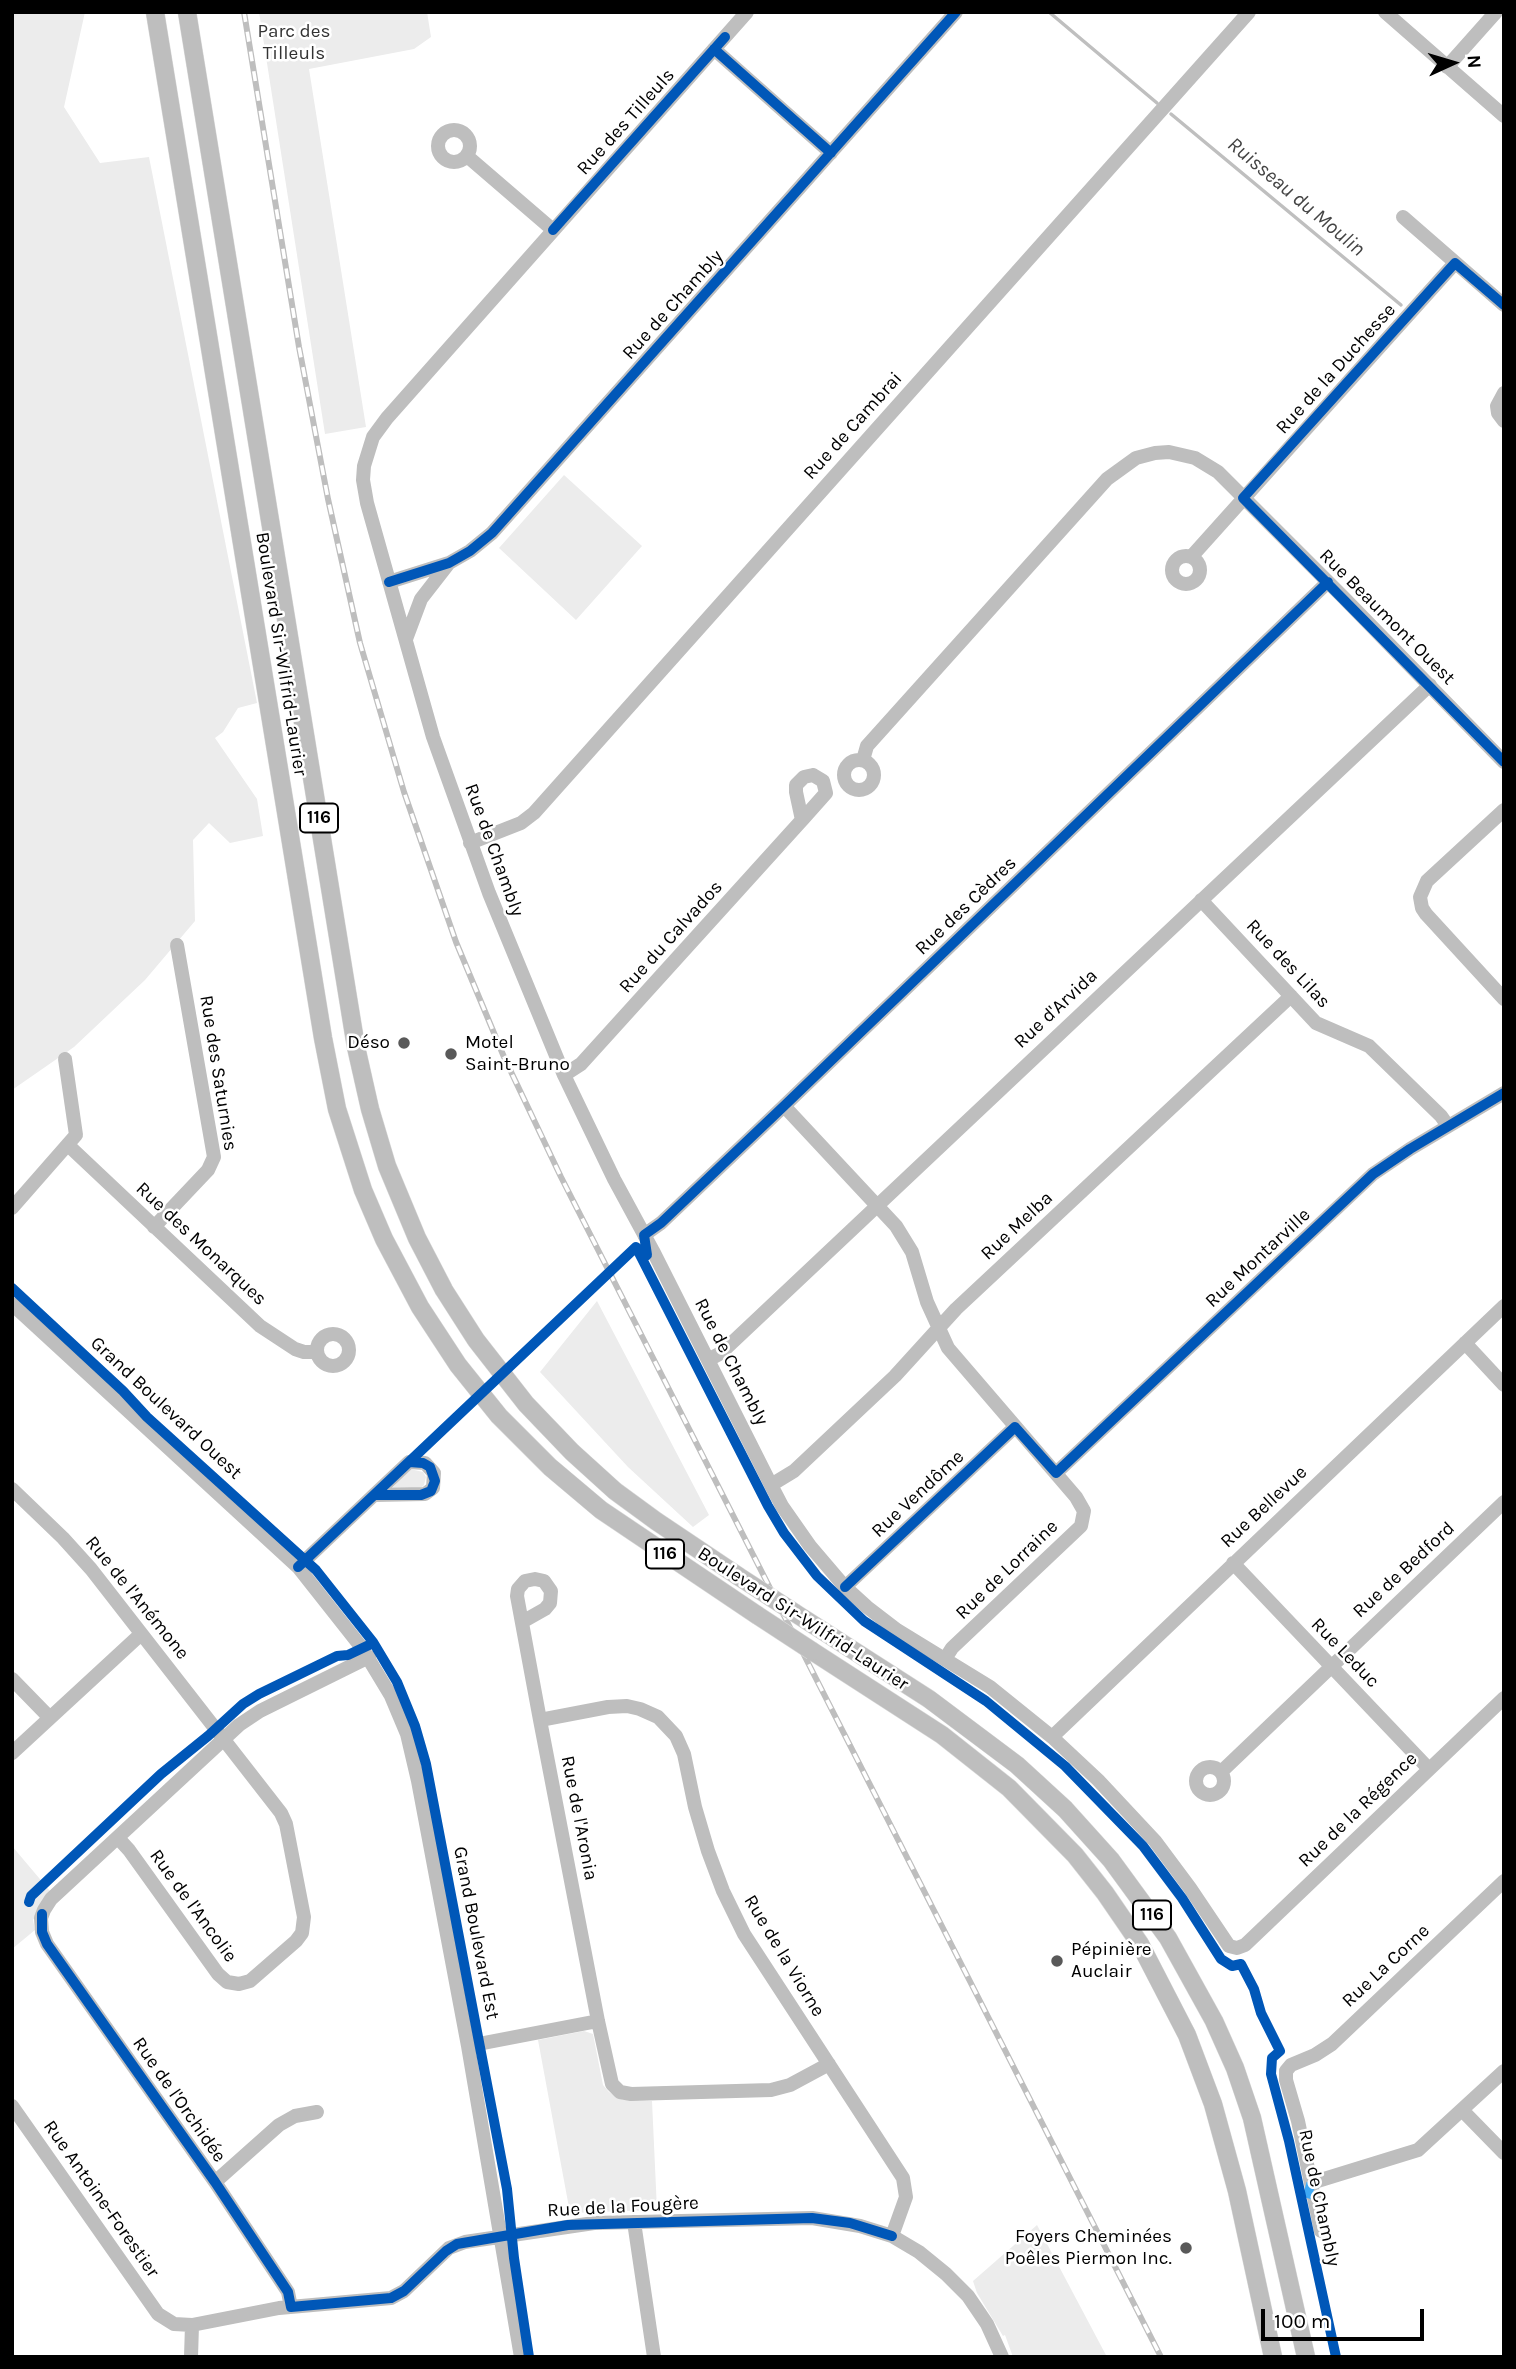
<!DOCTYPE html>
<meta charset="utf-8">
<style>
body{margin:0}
#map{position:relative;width:1516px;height:2369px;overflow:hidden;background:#fff;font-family:Karla,sans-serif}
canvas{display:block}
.frame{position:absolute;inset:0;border:14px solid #000;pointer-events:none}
.north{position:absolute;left:1418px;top:28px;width:70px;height:70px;-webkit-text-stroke:5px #fff;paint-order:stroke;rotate:86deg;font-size:19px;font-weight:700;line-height:28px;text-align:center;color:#000}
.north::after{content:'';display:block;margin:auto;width:24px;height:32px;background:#000;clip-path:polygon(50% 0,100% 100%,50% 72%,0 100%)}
.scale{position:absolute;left:1261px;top:2309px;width:163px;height:32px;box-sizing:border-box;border:4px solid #000;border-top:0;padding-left:9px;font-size:21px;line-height:24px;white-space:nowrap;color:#000;-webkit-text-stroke:5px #fff;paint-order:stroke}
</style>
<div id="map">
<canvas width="1516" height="2369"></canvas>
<div class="frame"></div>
<div class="north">N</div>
<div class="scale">100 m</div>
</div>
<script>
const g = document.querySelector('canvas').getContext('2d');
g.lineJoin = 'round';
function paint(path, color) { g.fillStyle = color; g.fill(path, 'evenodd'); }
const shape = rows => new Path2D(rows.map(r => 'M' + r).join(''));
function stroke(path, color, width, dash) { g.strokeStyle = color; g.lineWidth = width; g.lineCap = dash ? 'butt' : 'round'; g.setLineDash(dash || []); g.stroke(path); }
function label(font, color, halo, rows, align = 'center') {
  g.font = font + ' Karla,sans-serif'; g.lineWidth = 5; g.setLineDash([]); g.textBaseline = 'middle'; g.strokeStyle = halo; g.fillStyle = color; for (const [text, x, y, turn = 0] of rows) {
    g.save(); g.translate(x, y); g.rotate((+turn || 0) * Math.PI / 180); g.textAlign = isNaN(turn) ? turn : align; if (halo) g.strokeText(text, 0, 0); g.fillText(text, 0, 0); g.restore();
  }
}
paint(shape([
 [12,12,85,12,64,107,100,163,149,157,257,703,238,708,223,732,215,738,257,799,263,836,230,843,209,823,193,840,195,921,145,980,74,1047,12,1090],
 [259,12,427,12,431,37,414,49,309,69,366,427,325,434],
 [564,475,642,546,576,620,499,548],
 [597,1301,709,1515,693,1527,628,1467,540,1372],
 [410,1469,423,1472,426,1477,424,1485,421,1488,391,1489],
 [12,1846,50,1891,33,1920,35,1930,12,1949],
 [584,2031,593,2034,603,2085,609,2092,623,2100,652,2101,657,2210,570,2213,538,2040],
 [1037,2225,1107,2357,1013,2357,1005,2335,1003,2336,977,2293,973,2281]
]), '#ececec');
stroke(shape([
 [1049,12,1157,103],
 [1171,114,1401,305]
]), '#bfbfbf', 3.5);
const major = shape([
 [155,12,323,1038,337,1109,363,1190,384,1239,420,1307,458,1365,499,1416,550,1467,601,1510,757,1615],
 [187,12,356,1047,370,1109,387,1166,417,1238,444,1290,476,1340,526,1404,572,1452,615,1491,656,1521,738,1576],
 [795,1613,929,1699,1017,1765,1065,1809,1111,1860,1168,1938,1214,2021,1235,2068,1252,2118,1306,2357],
 [812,1651,942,1735,1009,1788,1075,1855,1105,1893,1140,1944,1187,2035,1213,2104,1237,2191,1273,2357]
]);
stroke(major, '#dbdbdb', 19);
stroke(shape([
 [747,12,387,418,373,437,364,466,363,480,367,503,433,737,489,893,564,1075,614,1179,653,1251,771,1485,782,1506,810,1546,845,1587,867,1607,897,1630,990,1687,1052,1737,1098,1780,1155,1841,1190,1888,1229,1946,1237,1948,1245,1945,1504,1698],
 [1385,12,1504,116],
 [714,49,831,153],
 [1447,67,1496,12],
 '438 146a16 16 0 1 1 32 0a16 16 0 1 1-32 0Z',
 [467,156,553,230],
 [1403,217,1504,305],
 [1504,393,1497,406,1498,413,1504,421],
 '1172 570a14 14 0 1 1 28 0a14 14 0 1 1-28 0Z',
 [1192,556,1455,263],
 [389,582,449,563,470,551,492,533,956,12],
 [406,639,421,599,449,563],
 '844 775a15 15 0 1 1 30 0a15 15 0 1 1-30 0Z',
 [863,760,867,746,1107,479,1136,458,1155,453,1169,452,1195,458,1218,472,1344,598,1504,762],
 [813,775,823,781,826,793,802,820,796,792,796,785,804,777,813,775],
 [1504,810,1427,881,1420,897,1422,908,1426,914,1504,999],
 [470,843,521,823,534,813,1249,12],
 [1201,900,1316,1023,1369,1046,1441,1116,1448,1126],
 [564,1075,581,1064,802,820],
 [784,1106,896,1226,912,1252,927,1302,948,1348,1076,1497,1084,1511,1081,1526,952,1648,945,1659],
 [69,1146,260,1326,295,1349,304,1352,316,1352],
 [12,1208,76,1135,65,1059],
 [154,1227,208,1170,214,1157,177,945],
 [644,1235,661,1223,784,1106,1328,582],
 [12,1304,298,1567,362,1648,391,1696,407,1734,418,1781,468,2046,521,2357],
 '317 1350a16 16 0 1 1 32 0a16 16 0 1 1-32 0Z',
 [1465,1343,1504,1385],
 [708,1360,721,1353,1430,685],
 [1056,1473,1373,1174,1410,1149,1504,1093],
 [771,1485,794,1471,895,1376,956,1309,1291,996],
 [12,1489,63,1538,91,1569,281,1813,286,1824,304,1917,302,1933,296,1941,250,1981,239,1984,227,1982,218,1974,129,1850,118,1838],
 [1233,1563,1429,1769],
 [298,1567,374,1495,409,1462,425,1463,434,1473,433,1488,425,1494,374,1495],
 [845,1587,1015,1427],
 [522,1622,545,1609,550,1603,551,1591,544,1581,535,1579,525,1581,518,1589,517,1596,540,1720,598,2021,612,2084,620,2092,631,2094,771,2090,790,2085,829,2064],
 [12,1679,50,1718],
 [540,1720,608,1707,627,1706,640,1709,658,1717,676,1736,684,1754,695,1807,708,1851,723,1891,744,1934,903,2178,906,2197,892,2236],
 [1052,1737,1504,1306],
 [12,1753,141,1634],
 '1196 1781a14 14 0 1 1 28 0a14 14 0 1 1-28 0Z',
 [1221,1772,1504,1502],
 [468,2046,598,2021],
 [12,2106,158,2314,174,2324,192,2325,279,2308,391,2298,404,2291,449,2248,465,2242,594,2223,812,2218,860,2226,892,2236,919,2252,946,2274,968,2296,987,2324,1002,2357],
 [1462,2110,1504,2153],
 [215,2182,279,2125,295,2116,317,2112],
 [1311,2183,1418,2150,1504,2071],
 [634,2222,654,2357],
 [1321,2231,1298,2121,1286,2080,1286,2071,1291,2065,1315,2055,1332,2044,1504,1881],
 [291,2307,288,2292,215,2182,47,1944,42,1932,41,1918,44,1910,51,1899,239,1725,260,1711,369,1657],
 [191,2357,192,2325]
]), '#bebebe', 14);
stroke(major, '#bebebe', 18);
const rail = shape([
 [244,12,299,347,328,499,360,643,404,792,456,942,504,1057,561,1177,1161,2357]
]);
stroke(rail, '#bebebe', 6);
stroke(rail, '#fff', 3.5, [10]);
const majorBridge = shape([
 [738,1576,795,1613],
 [757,1615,812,1651]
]);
stroke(majorBridge, '#dbdbdb', 19, []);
stroke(majorBridge, '#bebebe', 18);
stroke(shape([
 [1307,2198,1311,2183]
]), '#3fa9f5', 9, [18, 9]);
stroke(shape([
 [714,49,831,153],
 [553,230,725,37],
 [1504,305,1455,263,1243,498,1504,762],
 [389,582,449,563,470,551,492,533,956,12],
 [643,1258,647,1255,644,1235,661,1223,784,1106,1328,582],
 [12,1288,123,1391,147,1417,316,1570,373,1642,397,1682,415,1726,426,1764,507,2189,514,2258,529,2357],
 [374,1495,421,1495,431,1491,435,1481,430,1467,423,1463,409,1462],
 [298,1567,636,1247,768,1506,784,1533,817,1576,864,1621,986,1701,1065,1766,1143,1846,1182,1898,1221,1959,1232,1966,1241,1964,1254,1989,1261,2013,1280,2051,1272,2058,1271,2074,1289,2141,1336,2357],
 [845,1587,1015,1427,1056,1473,1373,1174,1410,1149,1504,1093],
 [29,1902,31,1896,161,1774,208,1736,243,1704,259,1694,337,1656,348,1655,369,1645],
 [42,1914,42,1932,47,1944,215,2182,288,2292,291,2307,391,2298,404,2291,446,2251,457,2244,568,2225,812,2218,850,2223,892,2236]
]), '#0057b8', 10);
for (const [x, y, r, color] of [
 [404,1043,7,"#595959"],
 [451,1054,7,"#595959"],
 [1057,1961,7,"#595959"],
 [1186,2248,7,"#595959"]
]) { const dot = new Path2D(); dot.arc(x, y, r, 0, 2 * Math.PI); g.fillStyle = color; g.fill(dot); stroke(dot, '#fff', 2.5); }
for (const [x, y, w] of [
 [319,818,38],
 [665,1554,38],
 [1152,1915,38]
]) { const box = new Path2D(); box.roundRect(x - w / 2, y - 14.5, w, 29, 5); g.fillStyle = '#fff'; g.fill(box); stroke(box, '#000', 2); }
label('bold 18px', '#000', null, [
 ["116",319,818],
 ["116",665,1554],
 ["116",1152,1915]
]);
label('19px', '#333', '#fff', [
 ["Parc des",294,32],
 ["Tilleuls",294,54]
]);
label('19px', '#000', '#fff', [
 ["Rue des Tilleuls",626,122,-48],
 ["Rue de Chambly",673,305,-48],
 ["Rue de la Duchesse",1336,369,-48],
 ["Rue de Cambrai",853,426,-48],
 ["Rue Beaumont Ouest",1387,617,45],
 ["Boulevard Sir-Wilfrid-Laurier",281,654,81],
 ["Rue de Chambly",494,850,70],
 ["Rue des Cèdres",966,906,-44],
 ["Rue du Calvados",671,937,-48],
 ["Rue des Lilas",1288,964,47],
 ["Rue d'Arvida",1056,1009,-43],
 ["Rue des Saturnies",218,1073,81],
 ["Rue Melba",1017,1226,-43],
 ["Rue des Monarques",201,1244,43],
 ["Rue Montarville",1258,1258,-43],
 ["Rue de Chambly",731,1362,63],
 ["Grand Boulevard Ouest",166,1408,43],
 ["Rue Vendôme",918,1494,-43],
 ["Rue Bellevue",1264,1507,-43],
 ["Rue de Lorraine",1007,1570,-44],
 ["Rue de Bedford",1404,1570,-43],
 ["Rue de l'Anémone",137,1598,51],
 ["Boulevard Sir-Wilfrid-Laurier",803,1619,33],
 ["Rue Leduc",1345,1653,46],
 ["Rue de la Régence",1358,1810,-44],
 ["Rue de l'Aronia",579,1818,79],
 ["Rue de l'Ancolie",193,1906,54],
 ["Grand Boulevard Est",476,1933,79],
 ["Rue de la Viorne",784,1956,59],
 ["Rue La Corne",1386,1966,-43],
 ["Rue de l'Orchidée",179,2100,55],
 ["Rue de Chambly",1319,2198,78],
 ["Rue Antoine-Forestier",101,2199,55],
 ["Rue de la Fougère",623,2207,-3]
]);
label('19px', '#000', '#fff', [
 ["Déso",390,1043],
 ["Motel",465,1043,"left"],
 ["Saint-Bruno",465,1065,"left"],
 ["Pépinière",1071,1950,"left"],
 ["Auclair",1071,1972,"left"],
 ["Foyers Cheminées",1172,2237],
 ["Poêles Piermon Inc.",1172,2259]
], 'right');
label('italic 21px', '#444', '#fff', [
 ["Ruisseau du Moulin",1296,197,40]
]);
</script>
